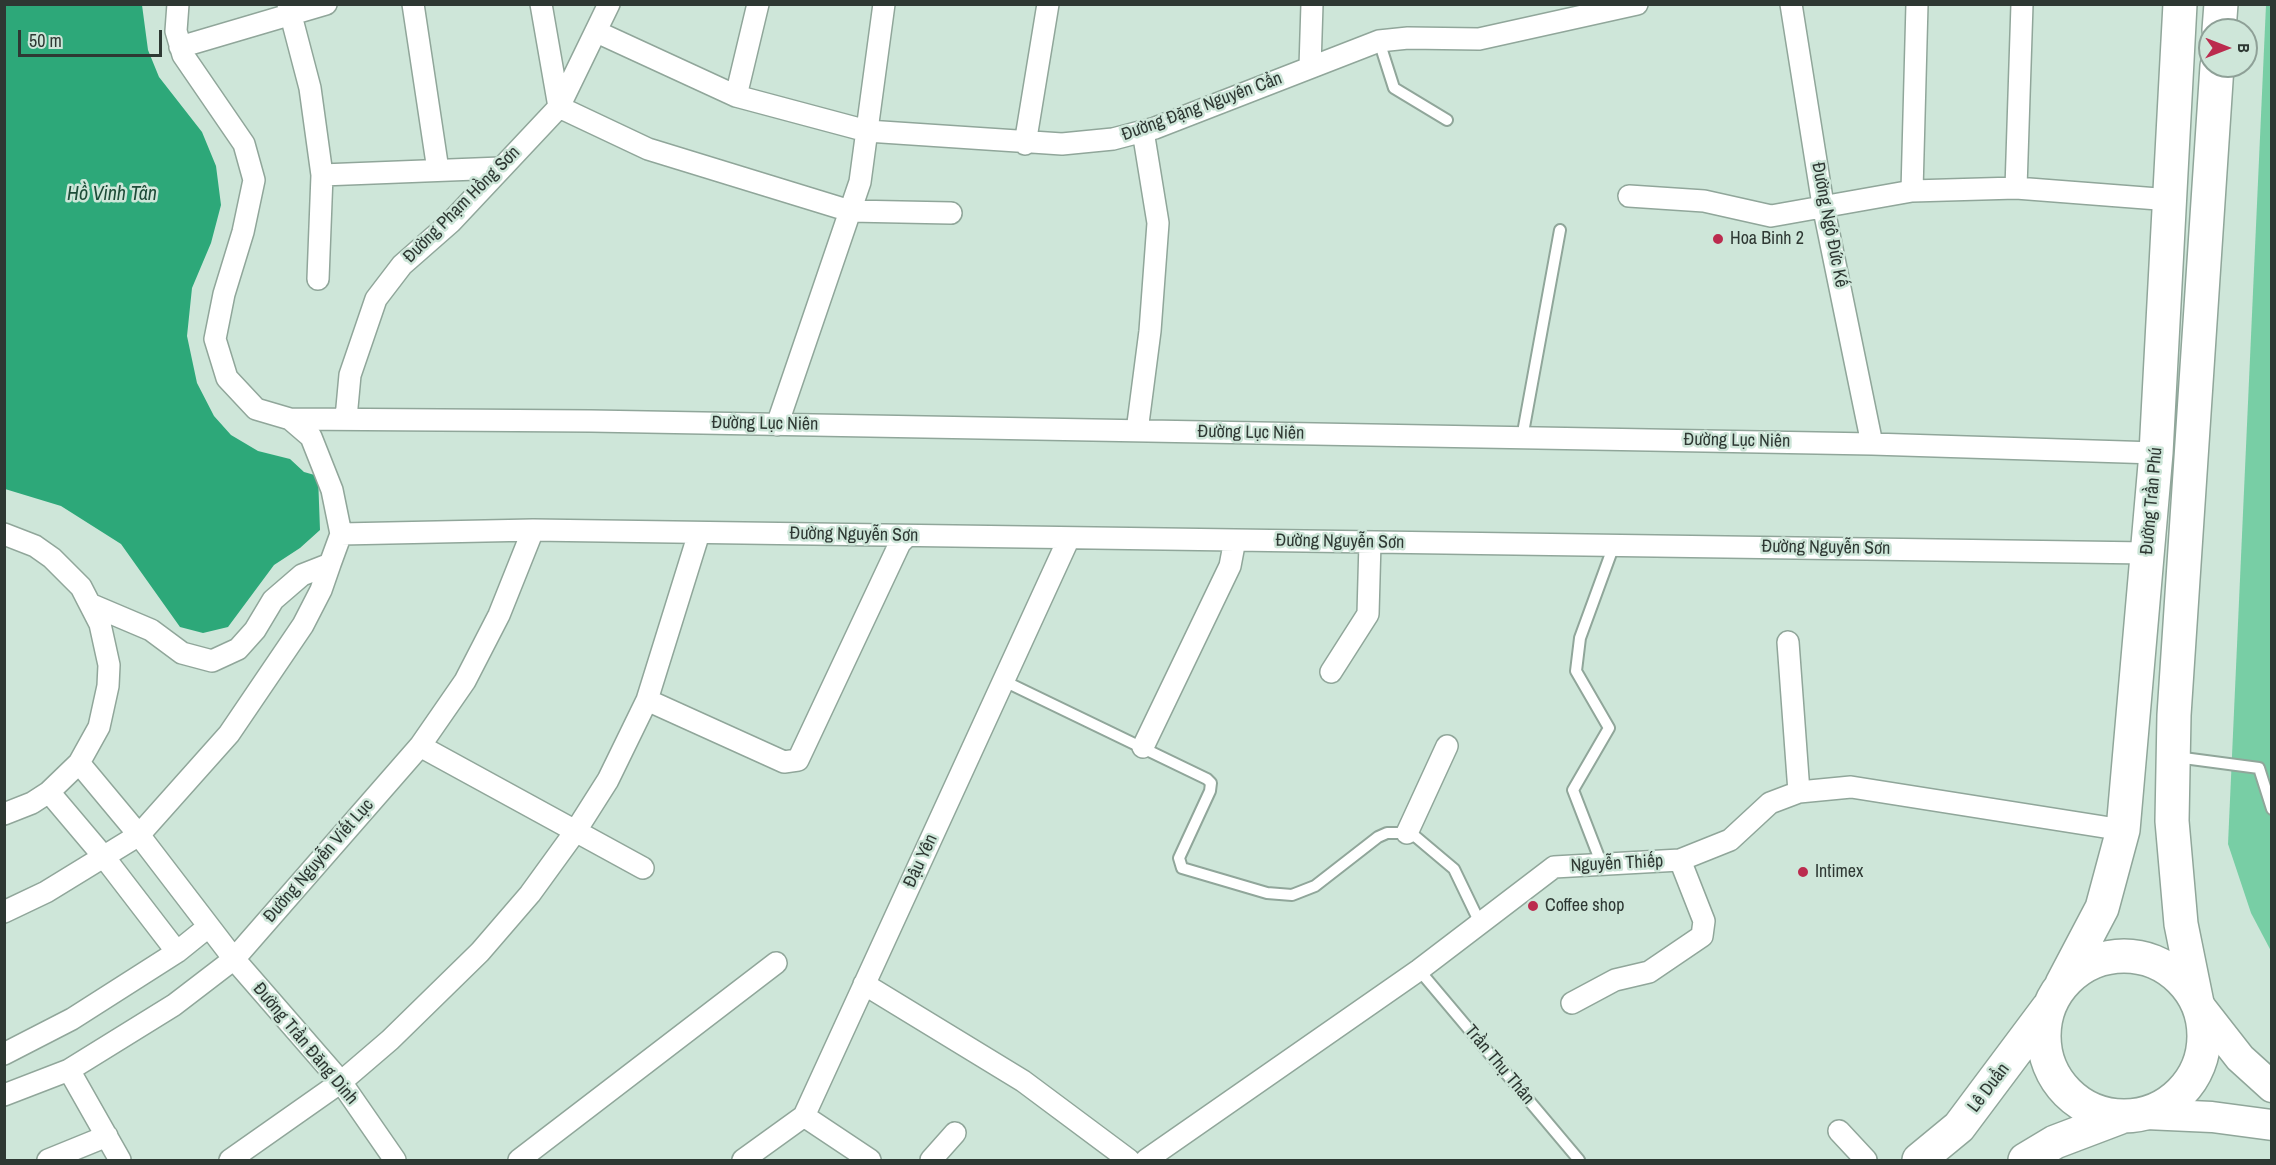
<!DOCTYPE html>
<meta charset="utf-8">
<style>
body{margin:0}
#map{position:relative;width:2276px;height:1165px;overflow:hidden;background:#cee6d9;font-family:"Archivo Narrow",sans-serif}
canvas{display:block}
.frame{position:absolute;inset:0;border:6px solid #2e3833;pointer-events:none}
.north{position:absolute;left:2198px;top:18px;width:60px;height:60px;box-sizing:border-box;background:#cee6d9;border:2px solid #8ea097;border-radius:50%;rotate:90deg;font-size:16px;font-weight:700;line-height:24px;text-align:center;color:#2e3833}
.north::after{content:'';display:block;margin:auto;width:21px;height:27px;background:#bb2b4e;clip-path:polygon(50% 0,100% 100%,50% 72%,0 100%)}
.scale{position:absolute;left:18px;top:30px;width:144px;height:27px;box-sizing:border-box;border:3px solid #2e3833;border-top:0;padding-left:8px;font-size:18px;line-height:21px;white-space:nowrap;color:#2e3833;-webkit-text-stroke:4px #cee6d9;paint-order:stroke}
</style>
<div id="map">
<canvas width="2276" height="1165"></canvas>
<div class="frame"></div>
<div class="north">B</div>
<div class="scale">50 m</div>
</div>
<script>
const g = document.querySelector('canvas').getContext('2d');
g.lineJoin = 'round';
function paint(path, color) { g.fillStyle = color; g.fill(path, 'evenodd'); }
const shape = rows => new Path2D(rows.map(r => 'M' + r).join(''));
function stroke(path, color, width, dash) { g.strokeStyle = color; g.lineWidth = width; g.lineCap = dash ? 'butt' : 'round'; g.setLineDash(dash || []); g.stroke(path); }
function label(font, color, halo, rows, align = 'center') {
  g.font = font + ' "Archivo Narrow",sans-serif'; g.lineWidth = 5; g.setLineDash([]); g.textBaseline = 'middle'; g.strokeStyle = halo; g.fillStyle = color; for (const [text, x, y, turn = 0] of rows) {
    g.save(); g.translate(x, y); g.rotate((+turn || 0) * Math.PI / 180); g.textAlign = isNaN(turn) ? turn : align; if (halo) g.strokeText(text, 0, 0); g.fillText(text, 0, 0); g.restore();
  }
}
paint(shape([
 [2266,5,2271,5,2271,951,2251,913,2228,844]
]), '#78cea5');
paint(shape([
 [4,5,142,5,148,50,159,77,202,132,216,166,221,205,211,243,192,288,187,336,197,383,214,416,231,435,258,451,290,459,304,472,318,476,320,530,300,548,274,565,228,627,203,633,180,627,121,544,61,506,5,489]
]), '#2da879');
const service = shape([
 [1379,41,1394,88,1447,120],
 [1522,438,1560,230],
 [1004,681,1207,779,1211,783,1210,791,1179,858,1182,868,1267,893,1292,895,1315,886,1378,837,1387,833,1407,833,1416,837,1454,869,1480,923],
 [2176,757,2259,768,2272,809],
 [1602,865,1573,790,1609,728,1576,671,1580,638,1614,545],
 [1419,970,1579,1160]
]);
const minor = shape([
 [288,4,310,88,322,175,318,279],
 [413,4,438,170],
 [541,4,559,107,648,149,850,211,951,213],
 [1791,4,1823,205,1872,444],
 [597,32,736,96,867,131,1062,144,1113,139,1155,128,1379,41,1408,38,1479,39,1637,4],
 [180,47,326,4],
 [1310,67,1312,4],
 [736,96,758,4],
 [1025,144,1048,4],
 [322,175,501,168],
 [2016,188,2022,4],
 [1912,191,1917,4],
 [1629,196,1704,201,1771,216,1912,191,2016,188,2171,200],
 [346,418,350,375,376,299,402,265,451,222,559,107,609,4],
 [290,419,591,421,1872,444,2156,453],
 [777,425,860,182,884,4],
 [1137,431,1150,331,1158,223,1143,131],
 [4,534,35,546,52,558,81,587,100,624,109,665,108,686,99,727,79,763,49,792,32,803,4,814],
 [341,534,533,530,2147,553],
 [92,605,151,630,182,653,212,661,238,649,255,630,273,600,302,575,330,564,341,534,332,490,311,437,290,419,256,409,227,378,215,339,224,294,243,232,254,180,244,144,183,55,176,31,178,4],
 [1788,642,1799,792],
 [1331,672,1368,614,1370,542],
 [647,700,784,762,798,760,900,543,907,536],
 [420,746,643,868],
 [1143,747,1230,566,1234,545,1230,540],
 [79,763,139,835,234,959,341,1082,395,1160],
 [49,792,104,857,177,952],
 [1407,833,1447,746],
 [4,912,46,892,139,835,229,734,303,625,321,590,330,564],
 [864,984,1023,1081,1129,1160],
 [1572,1003,1615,980,1649,972,1702,936,1704,921,1680,860],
 [4,1054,72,1019,177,952,208,927],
 [69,1070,120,1160],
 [4,1095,69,1070,174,1005,234,959,420,746,465,681,499,615,533,530],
 [804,1116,870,1160],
 [1839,1131,1866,1160],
 [48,1160,107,1136],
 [230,1160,341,1082,390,1040,480,952,530,894,575,832,608,780,647,700,699,533],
 [519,1160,776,963],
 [743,1160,804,1116,1069,538],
 [931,1160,955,1133],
 [1146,1160,1419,970,1554,867,1680,860,1730,840,1770,803,1799,792,1851,787,2123,830]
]);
const secondary = shape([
 [2197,1003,2240,1058,2272,1087],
 [2146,1114,2212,1117,2272,1125]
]);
const primary = shape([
 [2219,30,2221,4],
 '2044 1036a80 80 0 1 1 160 0a80 80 0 1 1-160 0Z',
 [2062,984,2102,908,2123,830,2156,453,2180,4],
 [2197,1003,2181,924,2172,821,2174,715,2217,66],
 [1919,1160,1959,1127,2048,1008],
 [2025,1160,2055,1142,2121,1117]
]);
stroke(service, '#90a69a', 14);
stroke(minor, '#90a69a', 24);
stroke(secondary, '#90a69a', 33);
stroke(primary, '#90a69a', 36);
stroke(service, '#fff', 10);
stroke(minor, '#fff', 21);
stroke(secondary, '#fff', 30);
stroke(primary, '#fff', 33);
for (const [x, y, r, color] of [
 [1718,239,6,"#bb2b4e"],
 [1803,872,6,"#bb2b4e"],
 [1533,906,6,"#bb2b4e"]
]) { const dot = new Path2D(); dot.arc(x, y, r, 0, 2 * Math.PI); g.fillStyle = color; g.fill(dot); stroke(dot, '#cee6d9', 2); }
label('18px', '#2e3833', '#cee6d9', [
 ["Đường Đặng Nguyên Cẩn",1202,107,-20],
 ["Đường Phạm Hồng Sơn",462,205,-45],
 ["Đường Ngô Đức Kế",1829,225,79],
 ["Đường Lục Niên",765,424,1],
 ["Đường Lục Niên",1251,433,1],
 ["Đường Lục Niên",1737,441,1],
 ["Đường Trần Phú",2152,501,-85],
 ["Đường Nguyễn Sơn",854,535,1],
 ["Đường Nguyễn Sơn",1340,542,1],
 ["Đường Nguyễn Sơn",1826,548,1],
 ["Đường Nguyễn Viết Lục",319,861,-49],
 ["Đậu Yên",921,861,-65],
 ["Nguyễn Thiếp",1617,864,-3],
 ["Đường Trần Đăng Dinh",305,1044,50],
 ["Trần Thụ Thân",1499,1065,50],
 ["Lê Duẩn",1989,1088,-53]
]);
label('18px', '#2e3833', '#cee6d9', [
 ["Hoa Binh 2",1730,239],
 ["Intimex",1815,872],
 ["Coffee shop",1545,906]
], 'left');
label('italic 20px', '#1d4c38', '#cee6d9', [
 ["Hồ Vinh Tân",112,195]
]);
</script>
